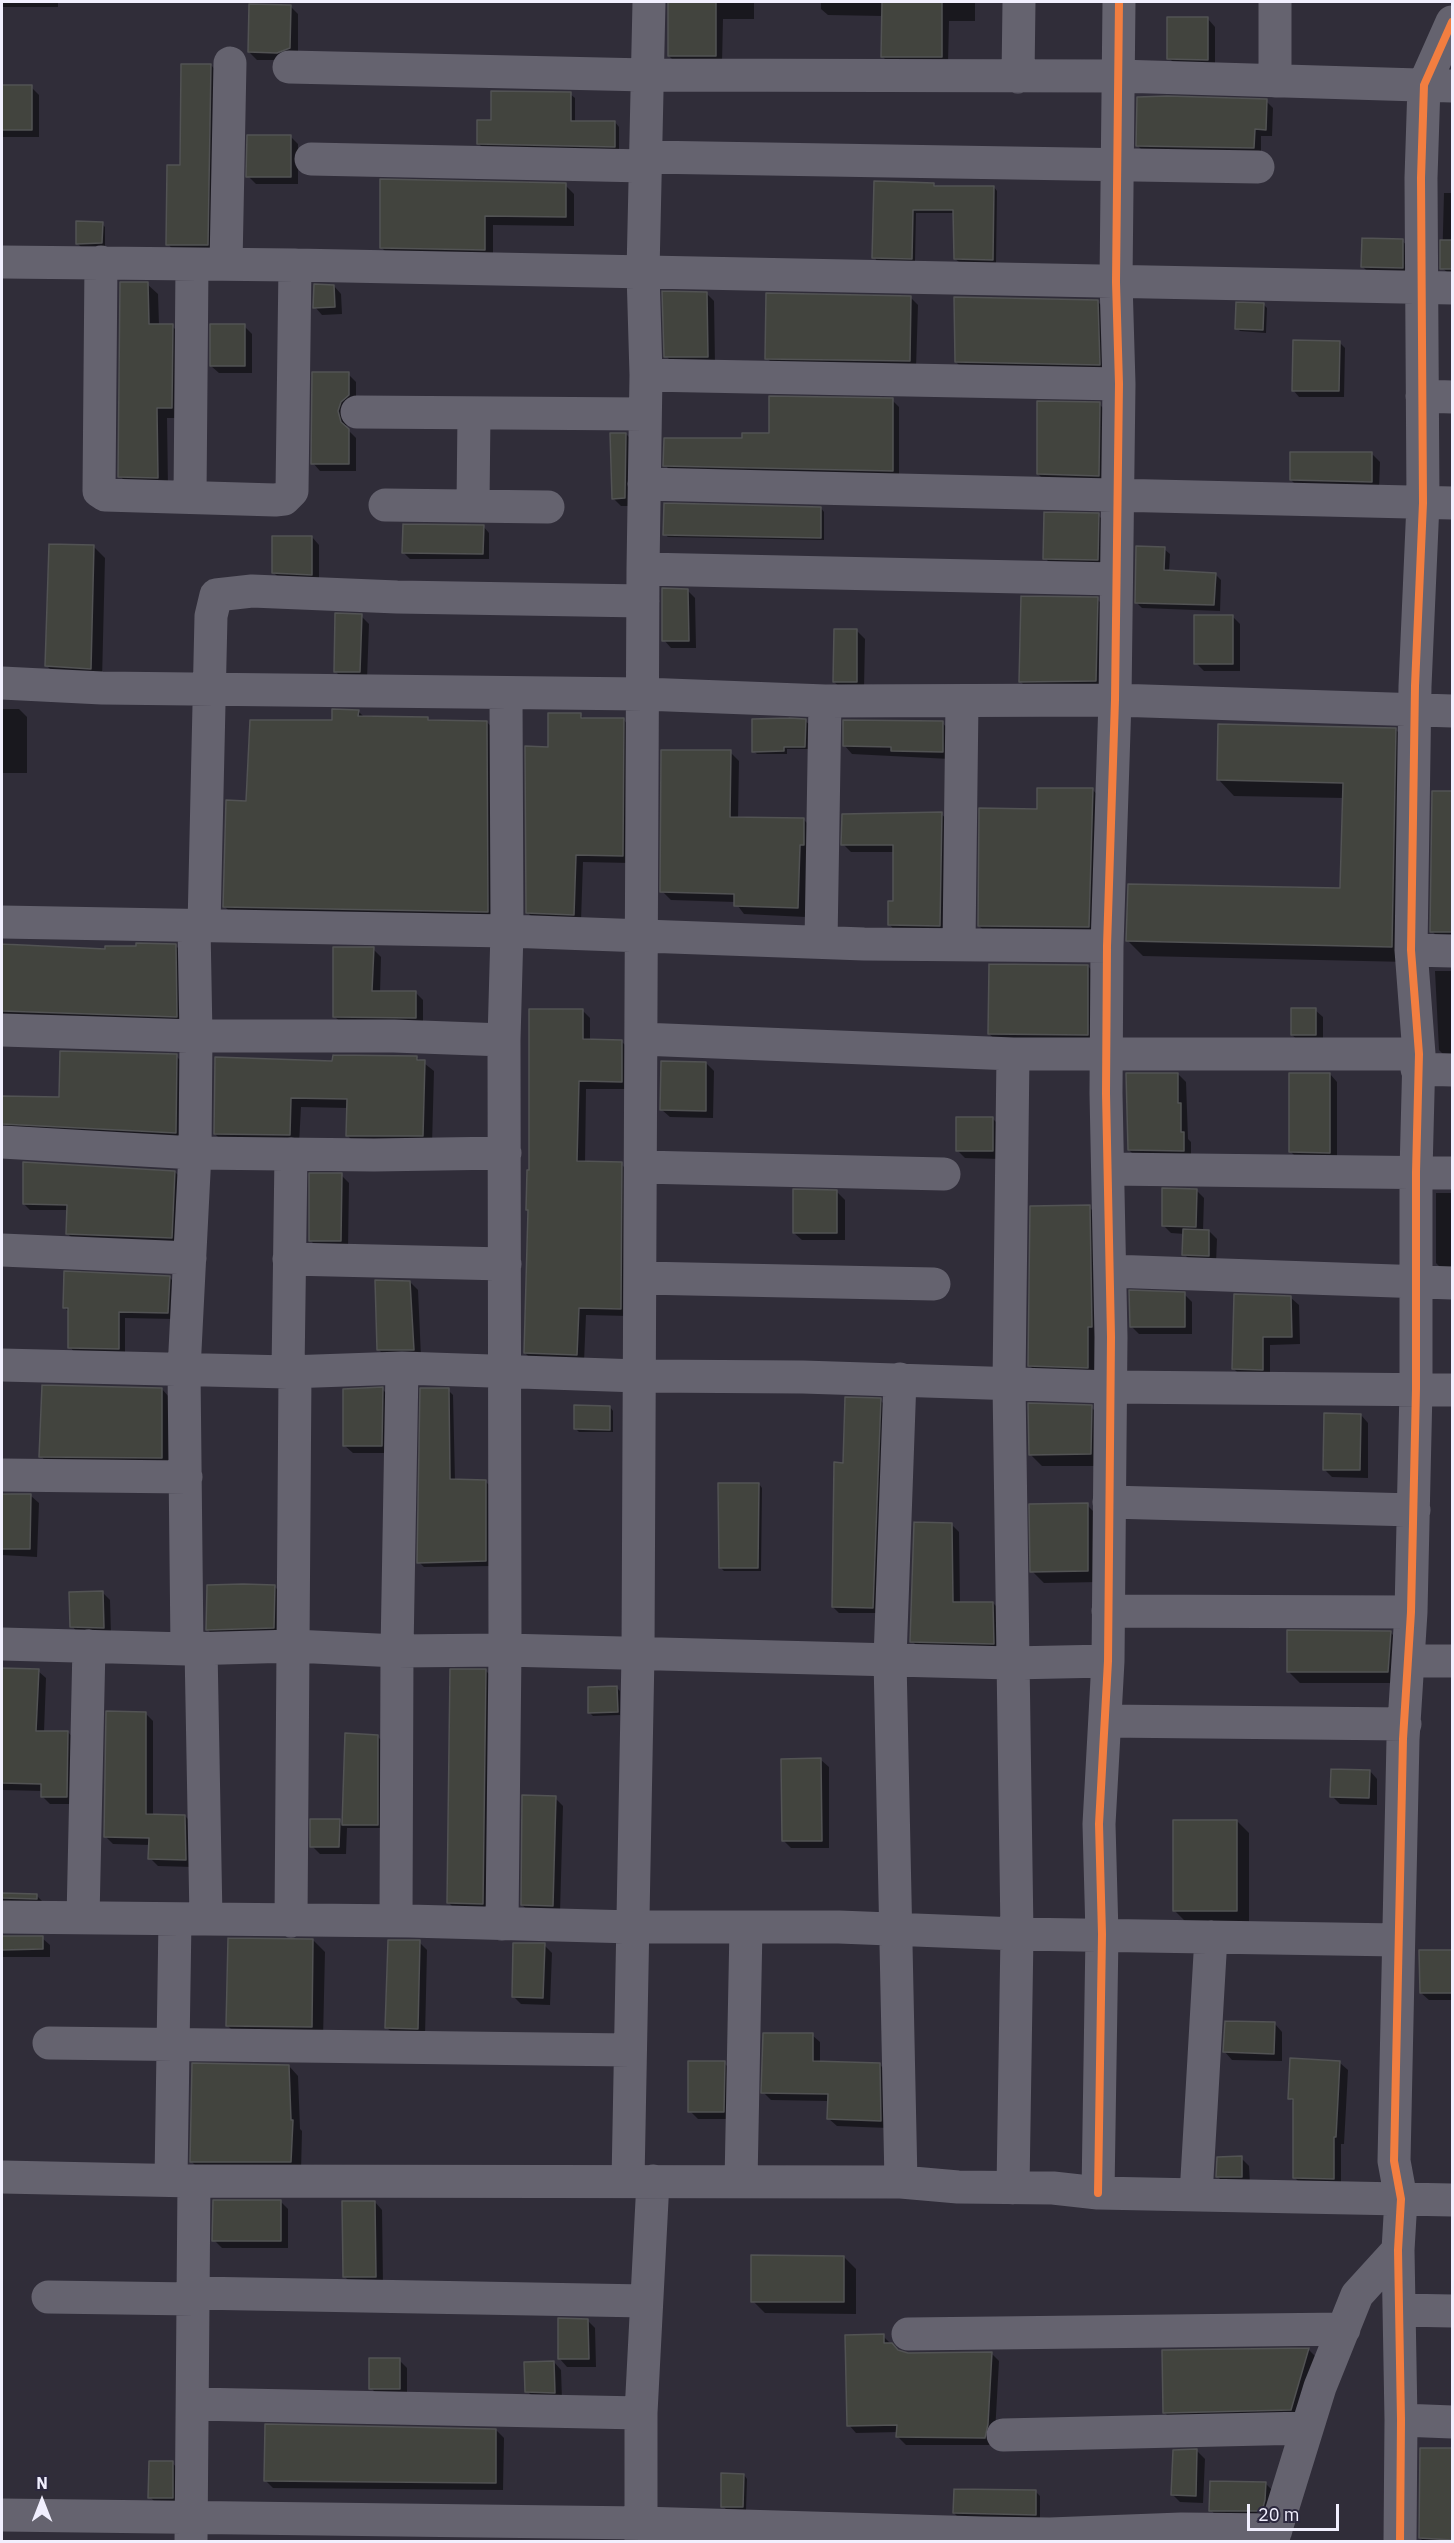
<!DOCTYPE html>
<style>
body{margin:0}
#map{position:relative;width:1454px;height:2543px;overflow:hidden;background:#302d39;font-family:"IBM Plex Sans",sans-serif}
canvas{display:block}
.frame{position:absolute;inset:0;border:3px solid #f1effe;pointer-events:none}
.north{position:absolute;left:12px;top:2471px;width:60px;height:60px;-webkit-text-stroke:4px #2c283e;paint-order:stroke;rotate:0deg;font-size:16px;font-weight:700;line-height:24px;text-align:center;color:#f1effe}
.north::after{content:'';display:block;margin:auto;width:21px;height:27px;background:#f1effe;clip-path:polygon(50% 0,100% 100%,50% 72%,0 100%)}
.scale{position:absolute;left:1247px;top:2504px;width:92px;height:27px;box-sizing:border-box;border:3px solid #f1effe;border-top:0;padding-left:8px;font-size:18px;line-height:21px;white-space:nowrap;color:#f1effe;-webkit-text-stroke:4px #2c283e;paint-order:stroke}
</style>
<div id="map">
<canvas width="1454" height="2543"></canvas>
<div class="frame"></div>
<div class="north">N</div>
<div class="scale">20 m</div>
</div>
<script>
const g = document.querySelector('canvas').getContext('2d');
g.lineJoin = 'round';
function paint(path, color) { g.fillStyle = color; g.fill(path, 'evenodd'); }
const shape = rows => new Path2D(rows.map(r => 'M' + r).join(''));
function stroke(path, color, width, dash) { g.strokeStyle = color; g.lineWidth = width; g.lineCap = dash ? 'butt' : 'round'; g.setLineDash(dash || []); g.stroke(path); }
paint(shape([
 [2,2,58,2,58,7,2,7],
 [670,2,754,2,754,19,723,19,722,63,676,63,669,56],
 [821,2,975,2,975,21,949,21,948,63,889,63,882,56,883,16,828,15,821,9],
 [291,7,298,14,298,56,286,60,257,60,249,52],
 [1208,19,1215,27,1215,67,1177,66,1169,58],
 [211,65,218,73,215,253,175,252,168,244,181,167],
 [2,87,31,87,39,95,39,137,2,137],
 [570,94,575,98,575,122,615,122,619,127,619,150,483,148,478,143],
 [1266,101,1273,108,1272,136,1261,136,1261,155,1145,153,1138,146],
 [291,137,298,144,298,184,256,184,248,176],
 [934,184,937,187,994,187,997,191,996,263,959,262,955,259,955,213,916,213,915,261,877,261,874,257],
 [565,185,574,194,574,226,493,225,493,258,390,256,381,247],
 [1444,193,1452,193,1452,276,1442,268],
 [102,224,105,227,105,246,81,247,77,243],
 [1402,241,1410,248,1410,275,1371,275,1363,267],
 [147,284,158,294,159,325,172,326,182,336,182,418,167,418,168,488,130,486,120,476],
 [334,286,341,294,342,314,322,315,315,307],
 [706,293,714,301,715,365,674,364,666,356],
 [910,297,918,305,916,368,774,365,767,358],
 [1097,301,1103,307,1105,370,962,368,956,362],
 [1264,305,1267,308,1266,333,1240,331,1237,328],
 [244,326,252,334,252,373,219,373,211,366],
 [1339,342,1345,348,1344,397,1299,397,1294,391],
 [348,374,356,382,356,403,345,421,348,430,356,438,356,471,320,471,313,463],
 [892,400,899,407,899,477,672,472,665,465,744,440,771,435],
 [1099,404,1107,412,1106,483,1046,482,1038,474],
 [626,434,634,442,633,506,621,506,613,498],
 [1372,454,1380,462,1379,490,1299,488,1291,480],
 [821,508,824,512,824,540,668,537,664,534],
 [1098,515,1106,523,1105,567,1053,566,1045,558],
 [483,526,489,533,489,559,410,559,404,553],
 [312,537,319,545,319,582,281,580,273,572],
 [93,546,105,558,102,680,59,678,47,666],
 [1164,549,1170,554,1169,572,1215,574,1221,580,1220,611,1142,608,1136,602],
 [687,590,695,598,696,648,671,648,664,640],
 [1097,599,1109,611,1108,693,1032,693,1020,681],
 [361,616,369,624,367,679,343,679,335,671],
 [1232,616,1240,624,1240,671,1204,671,1196,663],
 [857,631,865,639,864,689,842,689,834,682],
 [2,709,19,709,27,717,27,773,2,773],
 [358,711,364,717,427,719,430,722,487,722,495,731,496,920,233,915,225,907,247,802,334,721],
 [580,715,585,719,623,719,630,727,630,863,583,862,581,921,535,920,527,912,549,749],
 [805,721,809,724,808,749,787,749,787,754,757,754,754,751],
 [942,723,950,730,950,759,852,754,845,746],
 [1395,729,1411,745,1408,962,1143,956,1127,940,1342,890,1344,798,1234,796,1219,780],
 [730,752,739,761,738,819,804,820,813,829,806,917,744,914,735,902,671,900,662,891],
 [1093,790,1102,800,1098,936,989,935,979,926,1039,810],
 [1434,792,1452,793,1452,947,1446,946,1432,931],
 [941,814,949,821,948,933,897,933,890,925,894,903,894,852,851,852,843,844],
 [2,943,14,944,17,947,107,951,175,945,184,954,185,1025,2,1022],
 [373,949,381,957,380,993,415,992,423,1000,423,1025,343,1024,335,1017],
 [1088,966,1095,974,1095,1042,997,1041,989,1034],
 [1435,971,1452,971,1452,1059,1447,1058,1439,1050],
 [582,1010,590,1018,590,1040,621,1041,629,1049,629,1089,586,1089,585,1163,621,1164,629,1172,628,1316,586,1315,584,1362,533,1361,525,1353,530,1172],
 [1315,1010,1323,1017,1323,1042,1300,1042,1292,1035],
 [176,1056,183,1063,183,1139,2,1132,2,1097,61,1099],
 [416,1057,434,1071,432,1145,357,1145,347,1135,348,1108,301,1107,299,1144,225,1144,215,1134,334,1062],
 [706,1063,714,1071,713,1118,670,1117,662,1110],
 [1178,1074,1186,1082,1188,1139,1191,1142,1191,1158,1137,1158,1129,1150],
 [1330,1074,1337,1082,1337,1160,1299,1160,1291,1152],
 [993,1119,1001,1127,1000,1159,965,1158,957,1150],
 [175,1172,181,1178,177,1244,73,1239,67,1233,68,1210,30,1210,24,1204],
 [341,1175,349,1183,348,1249,318,1248,310,1240],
 [1196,1190,1204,1198,1203,1231,1209,1231,1217,1239,1216,1263,1192,1262,1184,1254,1185,1234,1171,1233,1163,1225],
 [837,1192,845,1200,845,1240,802,1240,794,1233],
 [1436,1193,1452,1193,1452,1271,1444,1271,1436,1263],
 [1089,1207,1097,1215,1095,1375,1037,1373,1029,1365],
 [169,1277,176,1284,174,1319,125,1318,125,1355,76,1354,70,1347,70,1313,65,1308],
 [410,1282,418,1290,421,1357,386,1357,378,1349],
 [1184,1294,1192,1302,1192,1334,1139,1334,1131,1326],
 [1291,1298,1299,1305,1300,1344,1270,1345,1270,1377,1242,1377,1234,1369],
 [162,1389,169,1397,169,1465,48,1464,41,1456],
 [382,1389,390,1397,389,1453,353,1453,345,1446],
 [448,1390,453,1395,455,1481,485,1481,490,1486,491,1566,424,1567,419,1562],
 [880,1400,886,1406,879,1613,839,1613,833,1607,844,1464],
 [610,1407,613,1411,613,1432,579,1432,575,1428],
 [1091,1407,1103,1419,1102,1466,1042,1466,1030,1454],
 [1361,1415,1368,1423,1368,1478,1332,1477,1324,1469],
 [759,1484,762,1488,761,1571,724,1571,720,1567],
 [2,1493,31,1496,39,1503,37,1557,2,1555],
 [1087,1505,1099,1517,1100,1582,1044,1583,1032,1571],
 [951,1524,959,1532,960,1603,993,1603,1001,1611,1001,1651,920,1649,912,1641],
 [274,1586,280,1592,280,1633,213,1635,207,1629],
 [102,1592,110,1600,111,1635,79,1634,72,1626],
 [1390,1632,1402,1644,1400,1683,1300,1683,1288,1671],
 [2,1670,38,1671,46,1678,44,1732,68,1732,75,1740,74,1804,50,1804,42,1796,42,1791,2,1790],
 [485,1670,491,1676,489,1909,455,1909,449,1903],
 [617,1688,620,1691,620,1715,593,1716,589,1712],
 [145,1713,153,1721,153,1816,185,1816,193,1824,193,1867,158,1866,150,1858,150,1845,113,1844,105,1836],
 [346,1735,377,1736,381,1740,380,1828,347,1828,346,1854,320,1854,312,1846,339,1821,344,1826],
 [821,1760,829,1767,829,1848,791,1848,783,1840],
 [1370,1771,1377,1779,1377,1805,1340,1804,1332,1796],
 [555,1798,563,1806,560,1913,530,1912,522,1905],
 [1237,1821,1249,1833,1249,1922,1186,1922,1174,1910],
 [2,1895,36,1895,44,1903,2,1908],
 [2,1937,42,1938,50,1945,50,1957,2,1957],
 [313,1940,325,1952,323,2039,240,2038,228,2026],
 [419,1942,427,1950,425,2036,395,2035,387,2028],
 [544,1945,552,1953,550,2005,521,2004,513,1996],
 [1452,1951,1452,2000,1429,2000,1421,1993,1421,1952],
 [1275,2024,1282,2032,1282,2061,1232,2060,1225,2052],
 [812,2035,820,2042,820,2063,879,2064,887,2072,888,2128,837,2126,829,2119,829,2101,771,2100,763,2092],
 [724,2063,732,2071,731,2119,698,2119,690,2111],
 [1340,2063,1348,2070,1344,2144,1341,2144,1341,2186,1302,2185,1294,2177,1294,2103,1290,2098],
 [289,2066,298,2076,300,2129,302,2131,301,2172,201,2171,192,2162],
 [1241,2158,1249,2166,1250,2184,1225,2184,1217,2176],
 [280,2201,288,2209,288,2248,222,2248,214,2240],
 [375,2202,382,2210,383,2285,352,2284,344,2276],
 [844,2257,856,2269,856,2314,765,2313,753,2301],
 [587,2320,595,2328,596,2367,567,2367,560,2359],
 [883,2336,898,2351,908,2354,991,2353,999,2361,995,2433,992,2445,906,2445,898,2437,898,2432,856,2433,849,2425],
 [1309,2350,1320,2361,1303,2421,1176,2424,1164,2412,1164,2351],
 [399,2360,407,2368,407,2397,379,2396,371,2388],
 [554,2362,561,2370,562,2400,535,2399,527,2391],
 [496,2430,504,2438,503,2490,273,2488,265,2480],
 [1452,2449,1452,2542,1424,2542,1420,2538,1421,2450],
 [1197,2451,1205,2459,1203,2503,1180,2502,1172,2494],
 [172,2463,180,2470,180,2506,158,2505,150,2497],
 [744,2475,747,2479,746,2510,726,2509,722,2506],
 [1265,2483,1273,2491,1270,2518,1218,2518,1211,2510],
 [1035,2491,1040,2496,1040,2519,959,2518,954,2513]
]), '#0007');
const building = shape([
 [668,2,716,2,716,56,668,56,668,2],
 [882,2,942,2,942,57,881,57,882,2],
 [249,4,291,5,290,48,277,53,248,52,249,4],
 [1167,17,1208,17,1208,60,1167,59,1167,17],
 [181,64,211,64,208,245,166,245,167,165,180,165,181,64],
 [2,85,32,85,32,130,2,130,2,85],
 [491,91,571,92,571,121,615,121,615,147,477,144,477,120,491,120,491,91],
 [1167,96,1267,99,1266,130,1255,129,1254,148,1136,146,1137,97,1167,96],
 [247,135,291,135,291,177,246,177,247,135],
 [380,179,566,183,566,217,485,216,485,250,380,248,380,179],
 [874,181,934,183,934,186,994,186,993,260,954,259,953,210,913,210,912,259,872,258,874,181],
 [76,221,103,222,102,243,76,244,76,221],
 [1362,238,1403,239,1403,268,1361,267,1362,238],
 [1440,240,1452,240,1452,269,1440,269,1440,240],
 [120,282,148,282,149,324,173,324,172,408,157,408,158,478,118,477,120,282],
 [314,284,334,285,335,307,313,308,314,284],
 [662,291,707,292,708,357,664,357,662,291],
 [766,293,911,296,910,361,765,359,766,293],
 [954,297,1098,300,1100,365,955,362,954,297],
 [1236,302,1264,303,1263,330,1235,329,1236,302],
 [210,324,245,324,245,366,210,366,210,324],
 [1293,340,1340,341,1339,391,1292,391,1293,340],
 [312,372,349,372,349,395,341,402,338,411,341,422,349,429,349,464,311,464,312,372],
 [769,396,893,398,893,471,663,466,664,438,742,438,742,433,769,433,769,396],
 [1037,401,1100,402,1099,476,1037,474,1037,401],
 [610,433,626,433,625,498,612,499,610,433],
 [1290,452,1372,452,1372,482,1290,480,1290,452],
 [664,503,821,507,821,538,663,535,664,503],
 [1044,512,1099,513,1098,560,1043,559,1044,512],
 [403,524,484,525,483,554,402,553,403,524],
 [272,536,312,536,312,575,272,573,272,536],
 [49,544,94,545,91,669,45,666,49,544],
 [1136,546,1165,547,1164,570,1216,573,1214,605,1135,603,1136,546],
 [662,588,688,589,689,641,662,641,662,588],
 [1021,596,1098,597,1096,681,1019,682,1021,596],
 [335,613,362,614,360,672,334,672,335,613],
 [1194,615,1233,615,1233,664,1194,664,1194,615],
 [834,629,857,629,857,682,833,682,834,629],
 [332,709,359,710,358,716,428,717,428,720,487,721,488,912,223,907,226,800,246,801,250,720,332,720,332,709],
 [548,713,581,713,581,718,624,718,623,856,576,855,574,915,526,913,525,746,548,747,548,713],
 [789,718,806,719,805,747,784,747,784,751,752,752,752,719,789,718],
 [843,720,943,721,943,752,891,751,891,747,843,746,843,720],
 [1218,724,1396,728,1392,947,1126,941,1128,884,1340,888,1343,783,1217,780,1218,724],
 [661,750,731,750,730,817,804,818,804,845,800,845,798,908,734,906,734,894,660,892,661,750],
 [1037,788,1093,788,1089,927,978,926,979,808,1037,809,1037,788],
 [1432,791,1452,791,1452,932,1430,932,1432,791],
 [942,812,940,926,888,925,888,901,893,901,893,845,841,845,842,814,942,812],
 [136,943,176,944,177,1017,2,1011,2,944,105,949,105,946,136,946,136,943],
 [333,947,374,947,372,991,416,991,416,1018,333,1017,333,947],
 [989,964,1088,965,1088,1035,988,1034,989,964],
 [1291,1008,1316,1008,1316,1035,1291,1035,1291,1008],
 [529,1009,583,1009,583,1039,622,1040,622,1082,579,1081,577,1161,622,1162,621,1309,579,1308,577,1355,524,1353,528,1210,526,1210,527,1170,529,1170,529,1009],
 [60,1051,177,1054,176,1133,2,1124,2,1096,59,1097,60,1051],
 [333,1055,417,1056,417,1060,425,1060,423,1136,346,1136,347,1099,291,1098,290,1135,214,1134,215,1057,332,1061,333,1055],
 [661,1061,706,1062,706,1111,660,1110,661,1061],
 [1126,1073,1178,1073,1178,1103,1181,1103,1181,1132,1184,1132,1184,1151,1128,1150,1126,1073],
 [1289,1073,1330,1073,1330,1153,1289,1152,1289,1073],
 [956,1117,993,1117,993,1151,956,1151,956,1117],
 [23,1162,175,1171,172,1238,66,1234,67,1205,23,1204,23,1162],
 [309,1173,342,1173,341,1241,309,1241,309,1173],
 [1162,1188,1197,1189,1196,1227,1162,1226,1162,1188],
 [793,1189,837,1190,837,1233,793,1233,793,1189],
 [1090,1205,1092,1327,1088,1327,1088,1368,1028,1366,1030,1206,1090,1205],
 [1183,1229,1209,1230,1209,1256,1182,1255,1183,1229],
 [64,1271,170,1276,168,1313,119,1312,119,1349,68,1348,68,1308,63,1308,64,1271],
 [375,1280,410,1281,414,1350,377,1350,375,1280],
 [1129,1290,1185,1292,1185,1327,1130,1327,1129,1290],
 [1234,1294,1291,1296,1292,1337,1263,1337,1263,1370,1232,1369,1234,1294],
 [42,1385,162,1388,162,1458,39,1457,42,1385],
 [383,1387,382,1446,343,1446,343,1389,383,1387],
 [420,1388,449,1388,450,1479,486,1480,486,1561,417,1563,420,1388],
 [845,1397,881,1398,873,1608,832,1607,834,1462,843,1463,845,1397],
 [1028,1403,1092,1405,1091,1454,1029,1455,1028,1403],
 [574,1405,610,1406,610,1430,574,1429,574,1405],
 [1324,1413,1361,1414,1360,1470,1323,1470,1324,1413],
 [718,1483,759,1483,758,1568,719,1568,718,1483],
 [2,1494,31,1494,30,1549,2,1549,2,1494],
 [1088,1503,1088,1571,1030,1572,1029,1504,1088,1503],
 [914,1522,952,1523,953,1602,993,1602,994,1644,910,1642,914,1522],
 [243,1584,275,1585,274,1628,206,1630,207,1585,243,1584],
 [103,1591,104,1628,70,1627,69,1592,103,1591],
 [1287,1630,1391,1631,1388,1672,1287,1672,1287,1630],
 [2,1668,39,1669,36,1731,68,1731,67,1797,41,1797,41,1784,2,1783,2,1668],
 [450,1669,486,1669,483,1904,447,1903,450,1669],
 [617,1686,618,1712,588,1713,588,1687,617,1686],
 [106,1711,146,1712,146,1814,185,1815,186,1860,148,1859,149,1838,104,1837,106,1711],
 [345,1733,378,1735,378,1825,342,1825,345,1733],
 [821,1758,822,1841,782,1841,781,1759,821,1758],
 [1331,1769,1370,1770,1369,1798,1330,1797,1331,1769],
 [522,1795,556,1796,553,1906,521,1905,522,1795],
 [310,1819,340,1819,339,1847,310,1847,310,1819],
 [1173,1820,1237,1820,1237,1911,1173,1911,1173,1820],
 [2,1893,37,1894,37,1899,2,1898,2,1893],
 [2,1936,43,1936,43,1949,2,1950,2,1936],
 [228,1938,313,1939,312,2027,226,2026,228,1938],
 [388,1940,420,1940,418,2029,385,2028,388,1940],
 [513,1943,545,1943,543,1998,512,1997,513,1943],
 [1419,1950,1452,1950,1452,1993,1420,1993,1419,1950],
 [1225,2021,1275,2022,1274,2054,1223,2052,1225,2021],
 [763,2033,813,2033,813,2061,880,2063,881,2121,827,2119,828,2094,761,2093,763,2033],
 [1290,2058,1340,2061,1336,2137,1334,2137,1334,2179,1293,2178,1293,2099,1288,2099,1290,2058],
 [688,2061,725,2061,724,2112,688,2112,688,2061],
 [192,2063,289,2065,291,2120,293,2120,291,2162,190,2162,192,2063],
 [1242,2156,1242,2177,1216,2177,1217,2157,1242,2156],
 [213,2200,281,2200,281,2241,212,2241,213,2200],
 [342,2201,375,2201,376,2277,343,2277,342,2201],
 [751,2255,844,2256,844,2302,751,2302,751,2255],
 [558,2318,588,2319,589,2359,558,2359,558,2318],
 [884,2334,884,2343,892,2343,898,2350,908,2353,992,2352,988,2424,985,2438,896,2437,897,2425,847,2426,845,2335,884,2334],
 [1309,2348,1291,2410,1163,2413,1162,2350,1309,2348],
 [369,2358,400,2358,400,2389,369,2389,369,2358],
 [554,2361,555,2393,525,2392,524,2362,554,2361],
 [265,2424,496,2429,496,2483,264,2481,265,2424],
 [1420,2448,1452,2448,1452,2540,1419,2538,1420,2448],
 [1197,2449,1196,2496,1171,2495,1173,2450,1197,2449],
 [149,2461,173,2461,173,2498,148,2498,149,2461],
 [721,2473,744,2474,743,2507,721,2507,721,2473],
 [1210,2481,1266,2482,1265,2500,1262,2511,1209,2511,1210,2481],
 [954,2489,1036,2490,1036,2515,953,2513,954,2489]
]);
paint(building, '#42443e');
stroke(building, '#525354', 1.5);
stroke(shape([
 [289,67,647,75,1118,76,1452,86],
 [1018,77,1019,2],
 [1275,81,1275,2],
 [646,157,1258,167],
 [311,159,646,166],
 [2,262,295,265,1452,288],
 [101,262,99,491,105,495,275,500,284,499,292,491,295,265],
 [226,264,230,63],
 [646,375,1119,384],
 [1422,396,1452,397],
 [357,412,644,414],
 [644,484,1452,503],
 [190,497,192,264],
 [385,505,548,507],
 [473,505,474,413],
 [643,569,1116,579],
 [2,683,102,688,643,694,825,701,1115,700,1452,711],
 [506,694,507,931,504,1040,505,1650,1011,1663,1108,1661],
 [2,922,507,931,864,944,1107,946],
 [204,926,211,616,216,595,252,591,397,597,643,601],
 [821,942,825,701],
 [959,944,962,701],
 [1411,950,1452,951],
 [2,1030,196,1036,394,1036,504,1040],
 [641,1039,1013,1054,1419,1054],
 [1013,1054,1009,1384,1017,1934,1013,2188],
 [1417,1069,1452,1070],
 [2,1142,195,1153,374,1155,505,1153],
 [641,1167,944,1174],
 [1108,1169,1452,1173],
 [2,1250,190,1258],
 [289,1259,505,1264],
 [1110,1271,1452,1283],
 [641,1278,934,1284],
 [2,1365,288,1372,402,1368,639,1376,803,1377,1110,1387,1452,1390],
 [288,1372,291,1154],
 [900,1379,890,1659,901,2182],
 [2,1475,186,1477],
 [1109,1502,1414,1510],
 [1108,1611,1411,1612],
 [2,1644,187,1649,294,1646,397,1651,505,1650,502,1924],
 [201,1648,206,1919],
 [187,1649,184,1370,195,1153,196,1036,194,926],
 [1409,1661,1452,1661],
 [1105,1721,1405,1724],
 [2,1917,409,1921,633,1927,839,1927,1017,1934,1398,1940],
 [83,1918,89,1646],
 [291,1921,295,1372],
 [396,1921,397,1651,402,1368],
 [49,2043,630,2050],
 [2,2177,194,2181,901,2182,958,2187,1053,2188,1098,2193,1452,2200],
 [171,2180,175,1919],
 [628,2181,638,1654,643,569,646,375,643,272,649,2],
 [741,2182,746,1927],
 [1098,2193,1102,1934,1099,1824,1108,1661,1111,1337,1106,1093,1107,946,1115,700,1119,384,1116,282,1119,2],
 [1196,2195,1211,1937],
 [194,2293,646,2301],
 [48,2297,194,2299],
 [1400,2310,1452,2311],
 [908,2334,1344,2329],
 [194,2404,641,2413],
 [1401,2420,1452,2422],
 [1003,2435,1307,2428],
 [2,2515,641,2523,982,2533,1050,2534,1181,2529,1276,2530],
 [191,2542,194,2181],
 [641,2542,641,2413,653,2181],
 [1272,2542,1320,2387,1357,2295,1398,2250],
 [1400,2542,1401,2420,1398,2250,1401,2199,1394,2161,1403,1739,1411,1612,1416,1389,1416,1172,1419,1054,1411,950,1415,686,1423,503,1421,178,1424,85,1452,22]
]), '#65636f', 33);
stroke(shape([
 [1098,2193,1102,1934,1099,1824,1108,1661,1111,1337,1106,1093,1107,946,1115,700,1119,384,1116,282,1119,2],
 [1400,2542,1401,2420,1398,2250,1401,2199,1394,2161,1403,1739,1411,1612,1416,1389,1416,1172,1419,1054,1411,950,1415,686,1423,503,1421,178,1424,85,1452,22]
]), '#f27e40', 8);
</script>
